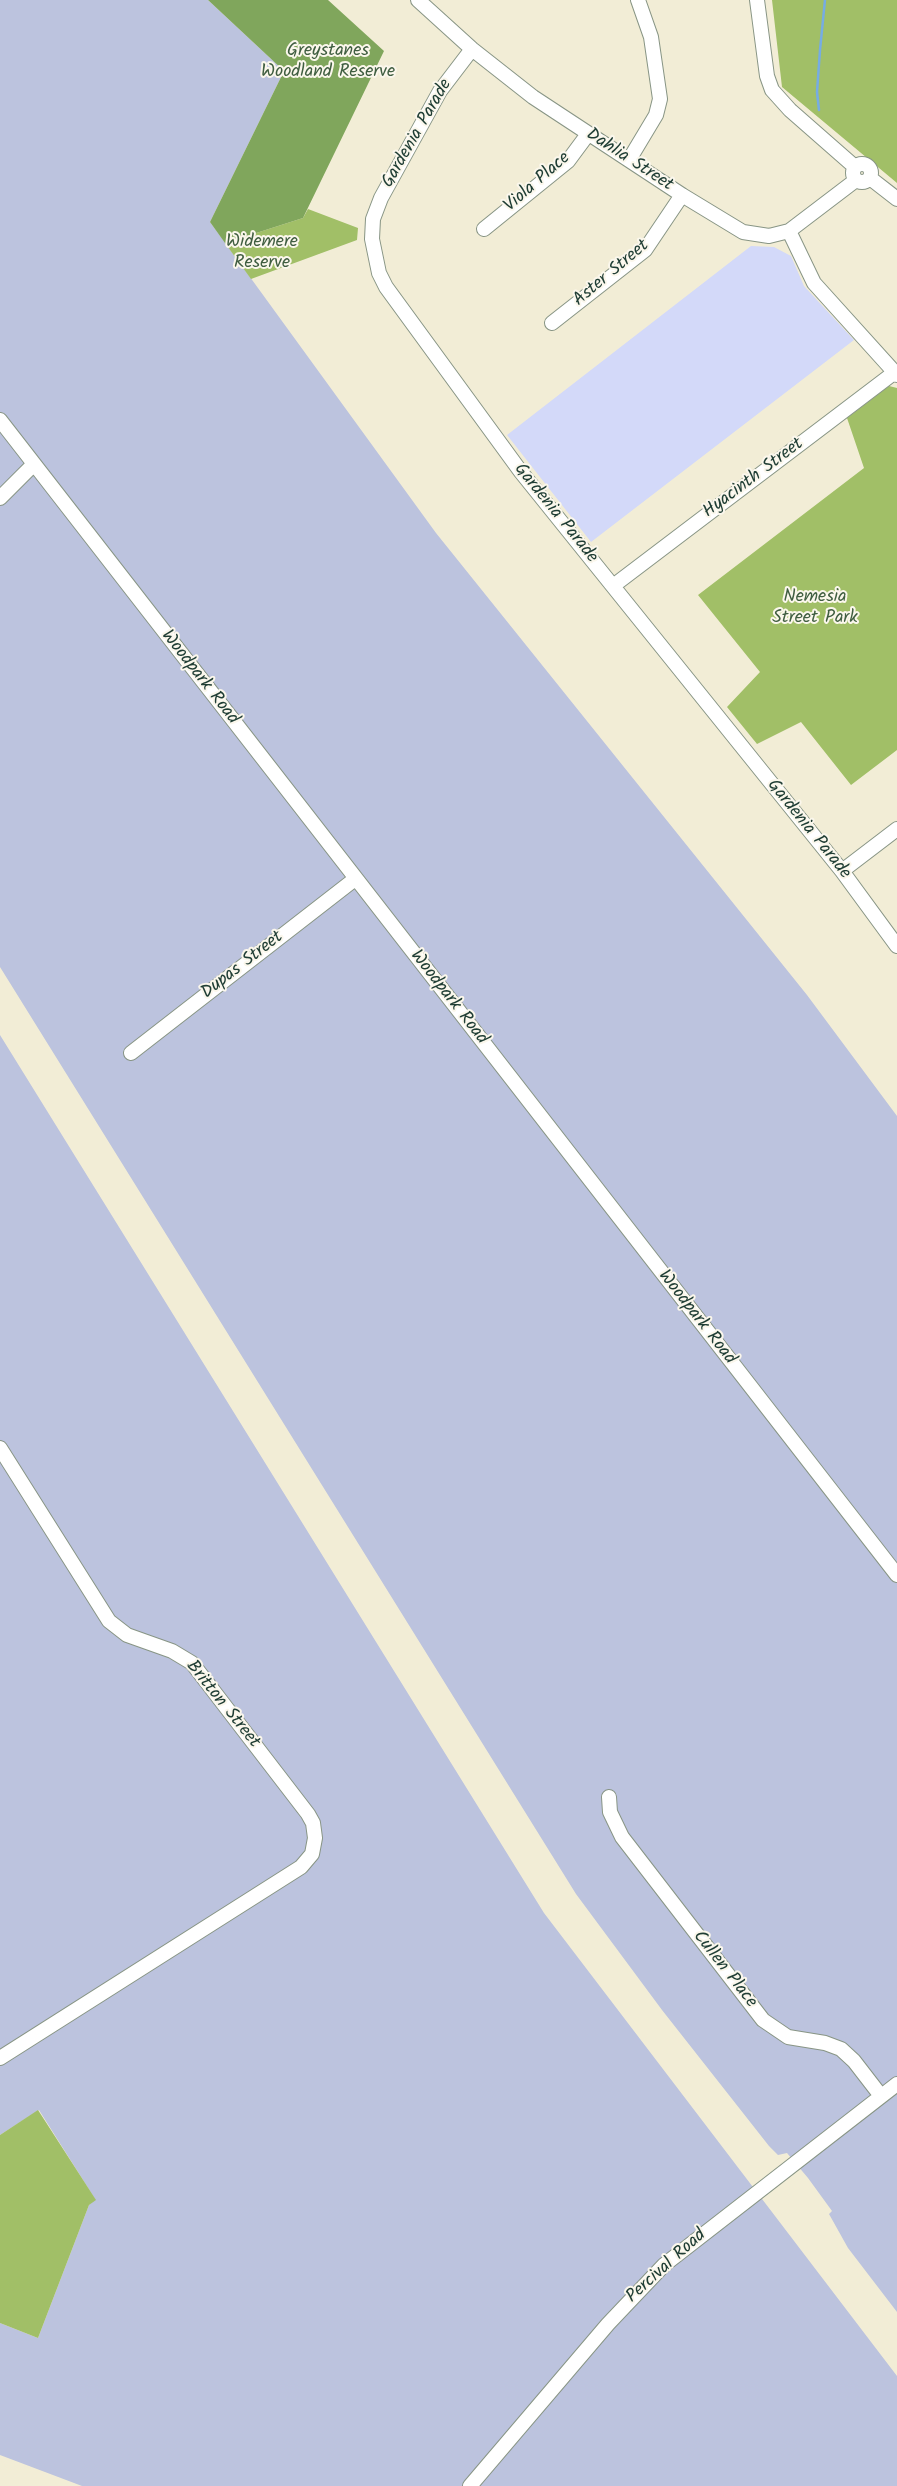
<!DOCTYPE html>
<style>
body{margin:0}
canvas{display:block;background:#f2edd6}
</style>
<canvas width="897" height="2486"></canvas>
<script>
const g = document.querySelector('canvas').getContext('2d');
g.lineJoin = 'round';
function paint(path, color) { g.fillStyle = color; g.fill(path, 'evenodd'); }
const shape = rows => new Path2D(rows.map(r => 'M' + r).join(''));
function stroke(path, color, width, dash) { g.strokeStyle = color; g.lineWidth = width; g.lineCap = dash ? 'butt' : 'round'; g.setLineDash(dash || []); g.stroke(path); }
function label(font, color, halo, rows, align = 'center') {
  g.font = font + ' Kalam,sans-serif'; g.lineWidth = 4; g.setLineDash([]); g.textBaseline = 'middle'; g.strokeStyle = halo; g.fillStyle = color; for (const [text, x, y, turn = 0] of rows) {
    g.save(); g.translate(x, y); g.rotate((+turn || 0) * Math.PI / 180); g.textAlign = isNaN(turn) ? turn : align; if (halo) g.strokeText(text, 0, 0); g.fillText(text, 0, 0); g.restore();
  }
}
paint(shape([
 [751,246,774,247,791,256,804,286,854,340,591,542,507,435]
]), '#d3d9f9');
paint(shape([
 [0,0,208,0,284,71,210,222,436,533,807,995,897,1116,897,2312,848,2248,829,2214,832,2211,808,2178,787,2153,778,2155,769,2146,662,2010,576,1894,0,967],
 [0,1035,544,1913,897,2376,897,2486,82,2486,0,2455,0,2323,38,2338,89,2205,95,2199,39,2110,0,2135]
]), '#bcc3de');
paint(shape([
 [772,0,897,0,897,183,782,87],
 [308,209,358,228,357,240,251,279,225,243,303,218],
 [889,386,897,388,897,750,851,785,801,722,757,744,727,707,760,672,698,595,864,468,847,418],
 [38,2110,96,2200,89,2205,38,2338,0,2323,0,2135]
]), '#a1bf67');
paint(shape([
 [208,0,328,0,384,51,303,218,225,243,210,222,284,71]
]), '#80a65c');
stroke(shape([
 [819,110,817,92,820,50,825,0]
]), '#76ace4', 2.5);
const minor = shape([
 [418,0,472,49,533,97,682,195,743,232,769,236,789,231,856,180],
 [757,0,767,76,772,90,790,110,855,167],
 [472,49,440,91,381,198,373,219,372,239,379,273,386,287,521,472,842,871,897,946],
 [629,160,656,115,660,99,651,37,638,0],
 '853 173a9 9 0 1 1 18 0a9 9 0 1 1-18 0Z',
 [870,178,897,199],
 [484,229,568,161,588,134],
 [789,231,814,283,897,375],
 [552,323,645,250,682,195],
 [0,420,897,1575],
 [0,498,34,464],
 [613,586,895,372],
 [842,871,897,829],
 [131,1053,355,879],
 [0,1448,109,1621,127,1635,172,1651,192,1663,308,1814,313,1823,315,1838,312,1854,301,1867,0,2058],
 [609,1797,610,1812,622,1837,763,2020,788,2037,825,2043,841,2049,854,2061,881,2096],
 [470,2486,608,2324,664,2265,897,2084]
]);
stroke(minor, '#889585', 16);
stroke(minor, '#fff', 14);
label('18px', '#405e41', '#fbf7ec', [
 ["Greystanes",328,52],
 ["Woodland Reserve",328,73],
 ["Widemere",262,243],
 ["Reserve",262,264],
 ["Nemesia",815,598],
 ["Street Park",815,619]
]);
label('18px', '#1f3d34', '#fbf7ec', [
 ["Gardenia Parade",418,134,-60],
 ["Dahlia Street",629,161,33],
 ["Viola Place",538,183,-41],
 ["Aster Street",612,274,-40],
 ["Hyacinth Street",754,479,-37],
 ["Gardenia Parade",555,514,51],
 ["Woodpark Road",199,678,52],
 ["Gardenia Parade",808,830,51],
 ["Dupas Street",243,966,-38],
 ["Woodpark Road",448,998,52],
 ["Woodpark Road",696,1318,52],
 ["Britton Street",222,1705,51],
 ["Cullen Place",724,1970,52],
 ["Percival Road",667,2267,-42]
]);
</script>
